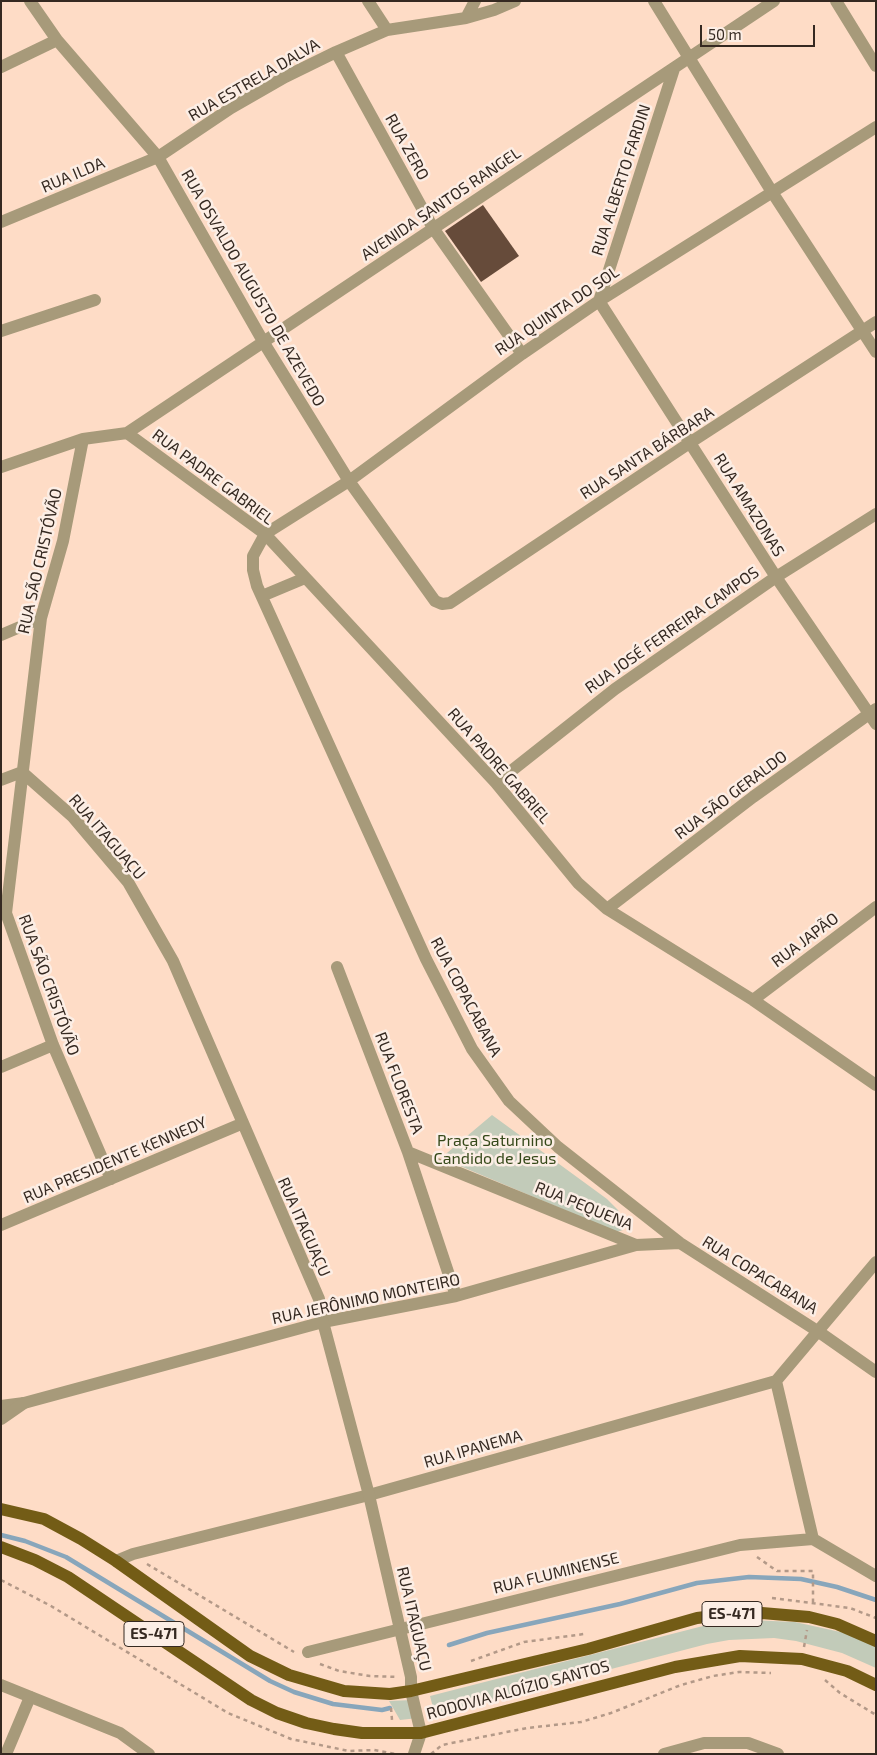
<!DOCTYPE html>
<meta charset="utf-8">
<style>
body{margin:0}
#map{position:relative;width:877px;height:1755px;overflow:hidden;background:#fedcc6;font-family:"Exo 2",sans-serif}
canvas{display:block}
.frame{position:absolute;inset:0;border:2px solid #352921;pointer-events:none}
.scale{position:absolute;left:700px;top:25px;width:115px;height:22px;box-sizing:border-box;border:2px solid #352921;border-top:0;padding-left:6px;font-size:15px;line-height:18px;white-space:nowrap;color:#352921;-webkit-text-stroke:4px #fceee5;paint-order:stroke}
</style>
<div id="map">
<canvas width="877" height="1755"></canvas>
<div class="frame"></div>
<div class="scale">50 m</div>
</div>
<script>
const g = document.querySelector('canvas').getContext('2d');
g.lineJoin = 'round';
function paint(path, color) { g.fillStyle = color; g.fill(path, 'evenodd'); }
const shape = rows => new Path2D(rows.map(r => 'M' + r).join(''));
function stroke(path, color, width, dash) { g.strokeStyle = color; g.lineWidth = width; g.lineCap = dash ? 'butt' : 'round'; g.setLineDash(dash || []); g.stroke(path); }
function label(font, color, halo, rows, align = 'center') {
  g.font = font + ' "Exo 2",sans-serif'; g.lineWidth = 5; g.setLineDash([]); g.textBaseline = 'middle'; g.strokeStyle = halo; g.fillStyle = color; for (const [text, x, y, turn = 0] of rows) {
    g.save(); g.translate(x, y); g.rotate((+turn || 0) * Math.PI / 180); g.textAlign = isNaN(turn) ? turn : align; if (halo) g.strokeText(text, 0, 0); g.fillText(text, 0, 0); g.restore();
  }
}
paint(shape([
 [492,1115,607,1199,618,1210,623,1224,623,1230,617,1232,441,1158],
 [749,1620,795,1622,845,1633,876,1646,876,1668,842,1653,796,1641,774,1638,729,1640,707,1644,435,1715,430,1696,703,1626],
 [412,1700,418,1718,400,1720,389,1701]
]), '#c2cbb9');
stroke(shape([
 [1,1535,25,1541,66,1557,270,1681,294,1692,333,1704,382,1710,390,1708],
 [449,1645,487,1633,620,1604,697,1583,749,1577,801,1579,837,1587,876,1600]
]), '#88a6bb', 4.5);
paint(shape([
 [483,205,519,256,481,282,445,231]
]), '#664b3a');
stroke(shape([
 [757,1557,777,1571,813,1571,813,1603],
 [147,1564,294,1652],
 [1,1580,51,1606,228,1713,291,1739,349,1751,374,1750,396,1754],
 [772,1598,850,1608,876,1618],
 [804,1647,807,1630],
 [471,1661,524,1642,584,1634],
 [320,1664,339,1671,370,1676,398,1677],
 [825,1680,840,1693,876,1715],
 [391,1708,392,1720],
 [431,1754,442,1745,527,1728,581,1722,611,1713,681,1685,713,1676,739,1672,771,1673]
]), '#b39988', 2.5, [4, 4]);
stroke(shape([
 [30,1,57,40,158,157,264,343,349,481,435,601,442,604,450,603,691,442,876,322],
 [368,1,387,30],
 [654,1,772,192,876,352],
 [466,18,475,1],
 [336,52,433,228,522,354],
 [1,67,57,40],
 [674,69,599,301,776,577,876,724],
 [876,127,599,301,522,354,349,481,265,534,253,556,253,570,257,586,426,959,472,1049,509,1101,558,1147,680,1243,819,1332,876,1372],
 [1,222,158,157,231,108,285,77,336,52,387,30,466,18,494,10,515,1],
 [1,331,95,300],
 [127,433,265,534,496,783,578,883,607,909,753,1000,876,1085],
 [83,439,63,541,41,618,6,913,53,1045,111,1179],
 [1,467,83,439,127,433,774,1],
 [262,596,305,578],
 [1,635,41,618],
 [1,780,22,772,73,817,128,882,173,961,319,1299,323,1322,456,1296,636,1245,680,1243],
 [496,783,615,689,776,577,876,514],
 [607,909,753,797,876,709],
 [337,967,408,1152,456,1296],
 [753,1000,876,907],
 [1,1067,53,1045],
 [408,1152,636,1245],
 [1,1225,241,1124],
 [776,1381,813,1539],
 [1,1406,24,1403],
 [116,1561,133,1554,369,1495,776,1381,876,1262],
 [308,1652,740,1545,813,1539,876,1576],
 [6,1754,30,1697],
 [664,1754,704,1743,748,1743,778,1754]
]), '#a79a7a', 12);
stroke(shape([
 [836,1,876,66],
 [1,1419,24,1403,323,1322,369,1495,411,1677,411,1691,421,1733,414,1754],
 [1,1685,120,1733,149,1754]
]), '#a79a7a', 12);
stroke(shape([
 [1,1509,44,1519,81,1539,116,1561,250,1656,289,1675,344,1691,390,1694,411,1691,588,1649,697,1618,730,1614,762,1613,809,1617,837,1624,876,1641],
 [1,1547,35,1560,68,1577,251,1700,277,1713,306,1723,334,1729,362,1733,421,1733,675,1667,740,1656,802,1659,847,1671,876,1685]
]), '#735c16', 12);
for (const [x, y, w] of [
 [732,1614,60],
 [154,1634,60]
]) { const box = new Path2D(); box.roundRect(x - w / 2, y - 12.5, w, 25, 4); g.fillStyle = '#fceee5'; g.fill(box); stroke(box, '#352921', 1); }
label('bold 15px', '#352921', null, [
 ["ES-471",732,1614],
 ["ES-471",154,1634]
]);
label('16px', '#352921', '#fceee5', [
 ["RUA ESTRELA DALVA",254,80,-30],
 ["RUA ZERO",407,147,61],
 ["RUA ILDA",73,175,-23],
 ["RUA ALBERTO FARDIN",621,180,-72],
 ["AVENIDA SANTOS RANGEL",441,204,-34],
 ["RUA OSVALDO AUGUSTO DE AZEVEDO",253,288,60],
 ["RUA QUINTA DO SOL",557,311,-34],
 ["RUA SANTA BÁRBARA",647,453,-33],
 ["RUA PADRE GABRIEL",213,477,37],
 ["RUA AMAZONAS",749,505,58],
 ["RUA SÃO CRISTÓVÃO",40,561,-77],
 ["RUA JOSÉ FERREIRA CAMPOS",672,630,-35],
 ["RUA PADRE GABRIEL",499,766,49],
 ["RUA SÃO GERALDO",731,795,-37],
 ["RUA ITAGUAÇU",107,837,49],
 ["RUA JAPÃO",805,940,-37],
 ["RUA SÃO CRISTÓVÃO",49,985,70],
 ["RUA COPACABANA",466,997,62],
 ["RUA FLORESTA",399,1083,69],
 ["RUA PRESIDENTE KENNEDY",115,1160,-23],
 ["RUA PEQUENA",584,1206,22],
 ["RUA ITAGUAÇU",304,1227,66],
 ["RUA COPACABANA",760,1275,32],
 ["RUA JERÔNIMO MONTEIRO",366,1299,-12],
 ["RUA IPANEMA",473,1449,-16],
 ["RUA FLUMINENSE",556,1573,-14],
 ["RUA ITAGUAÇU",414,1619,77],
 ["RODOVIA ALOÍZIO SANTOS",518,1690,-15]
]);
label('16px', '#36491a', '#fceee5', [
 ["Praça Saturnino",495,1141],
 ["Candido de Jesus",495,1159]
]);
</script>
